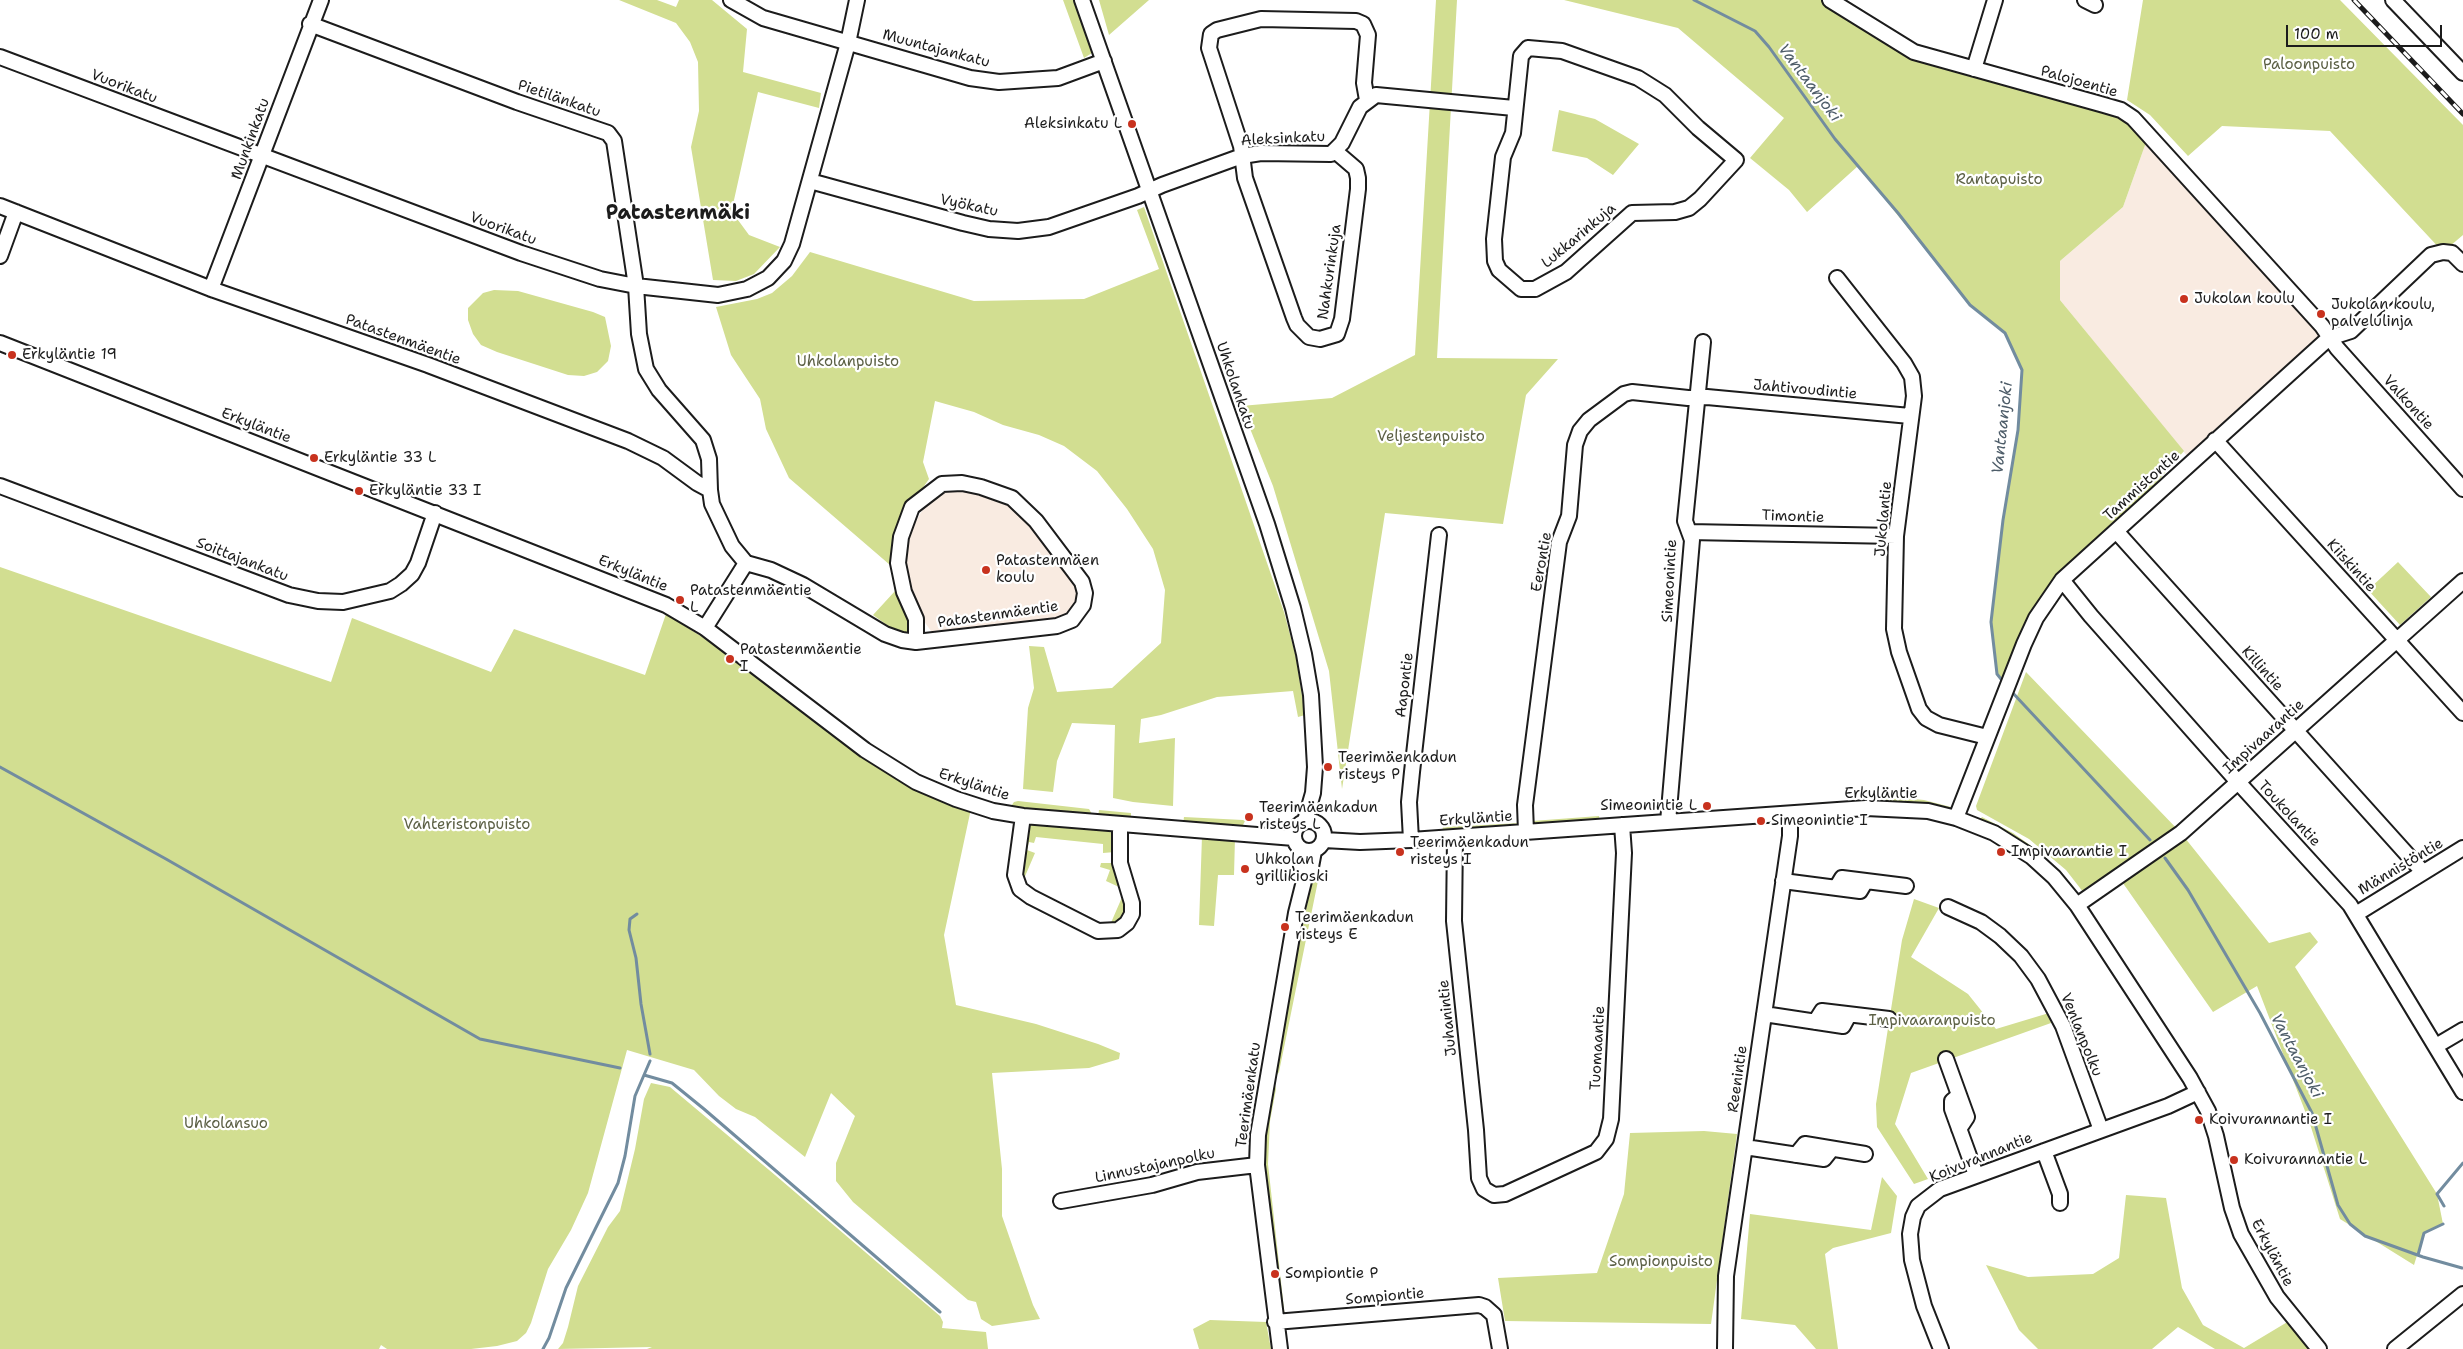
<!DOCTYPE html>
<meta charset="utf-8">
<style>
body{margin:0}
#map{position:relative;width:2463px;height:1349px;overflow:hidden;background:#fff;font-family:"Shantell Sans",sans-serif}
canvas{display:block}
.scale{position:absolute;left:2286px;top:25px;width:156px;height:22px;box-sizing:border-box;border:2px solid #1c1c1c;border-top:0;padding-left:6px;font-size:15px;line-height:18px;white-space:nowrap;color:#1c1c1c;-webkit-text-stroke:4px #fff;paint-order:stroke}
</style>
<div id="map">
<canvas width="2463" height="1349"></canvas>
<div class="scale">100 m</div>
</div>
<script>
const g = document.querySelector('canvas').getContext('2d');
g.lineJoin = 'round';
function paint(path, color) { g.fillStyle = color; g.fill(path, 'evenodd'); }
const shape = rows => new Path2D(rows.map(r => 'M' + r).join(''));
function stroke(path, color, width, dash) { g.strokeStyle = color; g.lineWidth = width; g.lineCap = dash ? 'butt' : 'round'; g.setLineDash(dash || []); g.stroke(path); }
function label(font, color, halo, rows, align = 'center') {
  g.font = font + ' "Shantell Sans",sans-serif'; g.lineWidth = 4.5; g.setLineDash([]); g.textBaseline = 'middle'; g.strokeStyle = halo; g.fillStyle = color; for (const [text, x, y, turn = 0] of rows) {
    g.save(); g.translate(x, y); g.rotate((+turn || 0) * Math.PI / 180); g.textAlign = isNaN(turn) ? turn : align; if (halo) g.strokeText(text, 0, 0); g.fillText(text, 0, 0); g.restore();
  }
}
paint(shape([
 [2149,134,2329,338,2192,462,2060,300,2060,261,2123,207],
 [946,486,971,488,1003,499,1022,512,1076,582,1080,599,1077,607,1066,616,1000,630,936,638,921,617,909,583,903,558,908,537,920,514,934,493]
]), '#f9ebe1');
paint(shape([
 [619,0,657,0,676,7,679,0,712,0,747,29,743,72,821,93,819,108,758,92,734,200,738,220,749,235,780,247,754,274,736,281,713,280,691,147,699,111,698,62,690,42,676,23],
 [1063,0,1073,0,1092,53,1084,58],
 [1099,0,1149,0,1109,35],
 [1436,0,1457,0,1437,358,1558,359,1526,395,1503,524,1385,513,1342,789,1329,671,1273,486,1241,406,1332,398,1415,355],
 [1564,0,1823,0,1900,46,2104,105,2149,134,2123,207,2060,261,2060,300,2184,451,2123,521,2055,582,2014,686,1997,674,1991,622,2003,520,2018,430,2022,371,2005,333,1970,305,1858,166,1807,212,1789,190,1750,158,1784,118,1678,28],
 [2143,0,2340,0,2463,125,2463,235,2443,252,2330,131,2222,126,2188,156,2150,115,2127,100],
 [1559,110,1595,119,1639,144,1613,175,1587,158,1552,151],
 [1144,207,1284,612,1296,657,1305,715,1298,717,1293,691,1217,697,1161,715,1141,719,1139,743,1175,738,1173,806,1133,802,1113,798,1115,725,1072,723,1057,761,1053,792,1023,789,1028,708,1034,688,1029,646,1044,647,1057,692,1112,688,1161,643,1165,590,1153,549,1127,509,1097,471,1064,446,1039,435,1003,425,974,412,935,401,923,462,929,479,918,495,900,545,912,622,907,633,898,633,873,615,895,591,890,565,789,478,766,429,760,399,731,355,716,307,757,299,772,293,792,276,810,252,974,301,1084,299,1159,269,1137,210],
 [494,290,518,291,593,312,605,317,611,346,608,361,597,372,584,376,568,375,497,352,481,345,473,334,468,320,468,308,483,293],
 [2398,562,2431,597,2400,625,2368,590],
 [0,567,331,682,352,618,491,672,514,629,645,675,666,614,792,694,865,750,972,804,944,935,956,1005,1036,1024,1098,1044,1120,1053,1119,1059,1089,1068,992,1073,1002,1169,1002,1216,1033,1305,1040,1319,992,1326,981,1319,976,1302,968,1300,853,1202,836,1181,836,1163,855,1116,831,1093,805,1157,755,1117,736,1109,719,1096,694,1070,627,1050,588,1193,571,1230,548,1269,531,1323,526,1333,517,1341,497,1346,471,1349,387,1349,381,1345,379,1349,0,1349],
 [2026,672,2181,833,2269,943,2310,932,2318,942,2295,967,2437,1194,2443,1224,2424,1233,2414,1265,2340,1219,2310,1124,2257,986,2213,1012,2118,876,2087,897,2066,870,2029,839,1977,810,1976,806],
 [1903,798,1924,800,1951,807,1944,810,1917,804,1883,802,1818,806,1817,803],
 [1018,801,1089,809,1092,814,1091,817,1009,809,1014,802],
 [1099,810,1131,813,1131,819,1098,817],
 [1599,816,1600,821,1537,825,1532,821],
 [1184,817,1243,820,1245,821,1243,825,1227,828,1183,823],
 [1982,817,2013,833,2044,855,1979,821],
 [1034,823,1105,828,1113,834,1115,852,1103,853,1103,844,1036,837,1034,843,1029,842,1027,850,1035,853,1023,881,1033,893,1104,925,1110,925,1123,895,1129,914,1111,929,1032,896,1017,877,1025,829],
 [1520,823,1516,826,1442,831,1443,827],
 [1202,836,1235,838,1234,875,1218,875,1214,926,1199,925],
 [1101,863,1114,863,1123,884,1119,887,1106,881,1110,870,1100,867],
 [1314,871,1319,876,1279,1072,1277,1075,1275,1071,1283,1022],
 [1914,899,1939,908,1911,957,1968,994,1996,1029,2049,1013,2051,1023,1911,1073,1895,1124,1928,1179,1914,1184,1877,1127,1876,1104,1902,940],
 [651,1083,670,1087,775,1175,940,1316,943,1322,942,1328,986,1332,988,1349,647,1349,652,1347,558,1349,563,1343,568,1327,578,1286,608,1227,620,1211,635,1149,644,1099],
 [1275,1085,1276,1089,1270,1121,1268,1164,1285,1318,1281,1315,1267,1204,1263,1145,1272,1088],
 [1704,1131,1737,1134,1711,1324,1505,1321,1498,1278,1597,1273,1624,1194,1630,1133],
 [1882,1177,1897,1196,1891,1233,1833,1248,1825,1254,1838,1349,1816,1349,1795,1325,1741,1319,1750,1214,1871,1230],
 [2126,1195,2166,1198,2182,1288,2203,1325,2244,1348,2294,1318,2319,1349,2215,1349,2178,1327,2152,1349,2038,1349,2019,1330,1986,1265,2028,1277,2093,1274,2119,1258],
 [1210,1320,1266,1322,1271,1349,1199,1349,1193,1329]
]), '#d2de91');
stroke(shape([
 [1694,0,1755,31,1769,47,1835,139,1898,213,1970,305,2005,333,2022,370,2018,430,2003,520,1991,622,1997,674,2005,684],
 [2011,691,2150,840],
 [0,767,166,859,480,1039,620,1068],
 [2165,858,2188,890,2260,1013,2312,1113,2338,1205,2350,1224,2365,1236,2423,1257,2462,1268],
 [637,914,630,919,629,930,636,958,641,1004,650,1054],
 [644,1075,672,1083,704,1109,940,1312],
 [2444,1206,2437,1194,2463,1163],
 [2418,1255,2424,1233,2443,1224],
 [543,1349,549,1338,566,1288,618,1183,625,1156,635,1096,650,1061]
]), '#728c9f', 3);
const minor = shape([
 [731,0,763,18,970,78,999,82,1058,78,1104,61],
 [1082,0,1267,524,1293,608,1304,654,1311,695,1315,767,1313,793,1305,821],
 [1830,0,1914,52,2104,105,2121,110,2133,118,2322,326,2337,348,2463,489],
 [2085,0,2095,5],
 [2393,0,2463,73],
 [310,24,517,102,608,133,614,141,636,286,639,334,646,369,659,390,703,440,709,459,710,490],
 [1528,48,1562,51,1638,78,1665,95,1698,128,1736,160,1700,199,1689,208,1675,212,1632,213,1566,272,1535,289,1521,289,1499,270,1495,261,1494,239,1503,157,1513,133,1521,56,1528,48],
 [0,57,521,253,600,279,636,286,718,295,747,289,768,278,784,261,792,244,848,43,857,0],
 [1974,69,1995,0],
 [1335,151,1356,169,1358,178,1358,189,1342,319,1337,334,1320,339,1309,337,1297,325,1294,318,1245,178,1241,146,1209,48,1211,34,1217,30,1261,19,1356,21,1363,24,1368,35,1364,83,1367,100],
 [810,181,963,223,989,229,1018,231,1049,227,1138,196,1162,185,1242,156,1261,153,1331,154,1342,143,1360,107,1376,95,1514,108],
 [0,206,214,290,428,365,628,441,663,458,697,483,710,490,712,504,732,546,746,563,771,570,803,585,885,634,902,640,916,642,1057,626,1072,620,1083,605,1085,593,1082,582,1036,521,1012,498,981,487,962,483,942,484,912,507,901,537,898,563,904,592,916,619,916,642],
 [0,256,16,212],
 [1837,278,1904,363,1912,377,1914,396,1896,536,1894,629,1899,652,1919,709,1926,718,1939,725,1987,737],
 [211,289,321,0],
 [0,343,666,605,705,628,865,750,916,782,956,799,993,811,1023,816,1294,838],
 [2215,440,2463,713],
 [0,486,289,595,318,601,343,602,390,591,401,584,412,574,418,563,435,513],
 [2116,531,2423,872],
 [1689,532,1896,536],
 [2062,580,2091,616,2238,782,2350,905,2463,1092],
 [705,628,746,563],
 [1023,816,1015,875,1020,889,1031,897,1098,931,1118,930,1127,923,1132,914,1132,903,1120,863,1120,824],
 [1956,818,2024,644,2036,618,2062,580,2329,338,2351,331,2431,255,2443,252,2452,253,2463,264],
 '1294 836a15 15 0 1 1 30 0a15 15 0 1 1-30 0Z',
 [1668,822,1692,540,1685,521,1703,342],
 [1526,832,1525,805,1559,542,1569,516,1575,445,1580,431,1589,420,1624,394,1632,392,1688,398,1707,397,1910,416],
 [1455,837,1454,921,1476,1130,1479,1178,1484,1189,1494,1195,1505,1194,1596,1152,1606,1139,1611,1119,1624,853,1622,825],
 [1324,840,1360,842,1411,840,1866,808,1928,811,1956,818,1994,833,2032,857,2054,877,2077,905,2190,1078,2208,1111,2216,1136,2232,1208,2241,1234,2277,1297,2319,1349],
 [1411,840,1409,802,1412,772,1439,535],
 [1300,849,1301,866,1305,877],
 [1783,881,1860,891,1866,881],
 [1836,888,1842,878,1906,886],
 [2077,905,2181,833,2463,581],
 [1948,907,1981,922,2000,936,2021,956,2038,979,2063,1026,2101,1130],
 [2356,914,2463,848],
 [1764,1014,1843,1026,1849,1015],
 [1815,1022,1822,1011,1889,1019],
 [2436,1046,2463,1030],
 [1946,1059,1967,1117,1959,1129],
 [1959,1095,1952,1101,1952,1109,1976,1175],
 [1745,1147,1824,1159,1832,1149],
 [2044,1151,2060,1194,2060,1203],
 [1796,1155,1805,1144,1865,1154],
 [1061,1201,1152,1185,1197,1172,1257,1165],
 [1275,1322,1479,1305,1485,1307,1494,1315,1500,1349],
 [1280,1349,1257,1165,1258,1135,1296,913,1305,877,1311,867,1314,851],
 [1725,1349,1726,1276,1790,836,1790,814],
 [1941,1349,1924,1306,1912,1260,1910,1234,1913,1217,1918,1206,1940,1189,2168,1106,2198,1092],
 [2395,1349,2463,1294]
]);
stroke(minor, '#1c1c1c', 18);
stroke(minor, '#fff', 14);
const rail = shape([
 [2354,0,2463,114]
]);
stroke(rail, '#1c1c1c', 5);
stroke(rail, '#fff', 3, [9]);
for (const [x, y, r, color] of [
 [1132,124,5,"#c8321e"],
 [2184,299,5,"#c8321e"],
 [2321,314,5,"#c8321e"],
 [12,355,5,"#c8321e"],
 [314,458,5,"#c8321e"],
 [359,491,5,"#c8321e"],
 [986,570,5,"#c8321e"],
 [680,600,5,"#c8321e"],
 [730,659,5,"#c8321e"],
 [1328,767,5,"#c8321e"],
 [1707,806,5,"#c8321e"],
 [1249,817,5,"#c8321e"],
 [1761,821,5,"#c8321e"],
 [1400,852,5,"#c8321e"],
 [2001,852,5,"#c8321e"],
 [1245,869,5,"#c8321e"],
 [1285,927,5,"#c8321e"],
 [2199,1120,5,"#c8321e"],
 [2234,1160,5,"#c8321e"],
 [1275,1274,5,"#c8321e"]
]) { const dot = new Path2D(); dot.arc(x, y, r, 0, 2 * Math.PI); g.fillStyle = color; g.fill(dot); stroke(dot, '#fff', 2); }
label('15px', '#1c1c1c', '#fff', [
 ["Muuntajankatu",936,49,15],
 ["Palojoentie",2079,82,16],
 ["Vuorikatu",124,87,21],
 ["Pietilänkatu",559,99,19],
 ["Munkinkatu",251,139,-70],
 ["Aleksinkatu",1283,139,-3],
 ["Vyökatu",969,206,12],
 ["Vuorikatu",503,229,20],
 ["Lukkarinkuja",1579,236,-40],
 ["Nahkurinkuja",1330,272,-82],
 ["Patastenmäentie",403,340,20],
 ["Uhkolankatu",1235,386,71],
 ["Jahtivoudintie",1805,390,5],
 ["Valkontie",2408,403,48],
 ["Erkyläntie",256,426,21],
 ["Tammistontie",2142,486,-42],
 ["Timontie",1793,517,2],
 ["Jukolantie",1884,519,-85],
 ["Soittajankatu",242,560,21],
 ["Eerontie",1542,562,-80],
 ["Kiiskintie",2351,566,48],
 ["Erkyläntie",633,574,22],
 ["Simeonintie",1670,581,-87],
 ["Patastenmäentie",998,615,-8],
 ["Killintie",2262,669,48],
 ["Aapontie",1405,685,-83],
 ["Impivaarantie",2264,737,-42],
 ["Erkyläntie",974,785,18],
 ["Erkyläntie",1881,794],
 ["Toukolantie",2289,814,47],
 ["Erkyläntie",1476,819,-4],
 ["Männistöntie",2401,867,-31],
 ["Juhanintie",1448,1018,-96],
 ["Venlanpolku",2081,1035,68],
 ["Tuomaantie",1598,1048,-87],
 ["Reenintie",1738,1079,-82],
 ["Teerimäenkatu",1249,1095,-82],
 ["Koivurannantie",1981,1158,-22],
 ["Linnustajanpolku",1155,1166,-12],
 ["Erkyläntie",2272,1253,62],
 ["Sompiontie",1385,1297,-5]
]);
label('15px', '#5c6045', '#fff', [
 ["Paloonpuisto",2309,65],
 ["Rantapuisto",1999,180],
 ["Uhkolanpuisto",848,362],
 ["Veljestenpuisto",1431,437],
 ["Vahteristonpuisto",467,825],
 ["Impivaaranpuisto",1932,1021],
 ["Uhkolansuo",226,1124],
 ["Sompionpuisto",1661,1262]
]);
label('15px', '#1c1c1c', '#fff', [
 ["Aleksinkatu L",1122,124,"right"],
 ["Jukolan koulu",2194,299],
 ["Jukolan koulu,",2331,305],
 ["palvelulinja",2331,322],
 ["Erkyläntie 19",22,355],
 ["Erkyläntie 33 L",324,458],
 ["Erkyläntie 33 I",369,491],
 ["Patastenmäen",996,561],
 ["koulu",996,578],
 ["Patastenmäentie",690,591],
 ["L",690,608],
 ["Patastenmäentie",740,650],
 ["I",740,667],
 ["Teerimäenkadun",1338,758],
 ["risteys P",1338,775],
 ["Simeonintie L",1697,806,"right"],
 ["Teerimäenkadun",1259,808],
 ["risteys L",1259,825],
 ["Simeonintie I",1771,821],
 ["Teerimäenkadun",1410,843],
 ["risteys I",1410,860],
 ["Impivaarantie I",2011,852],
 ["Uhkolan",1255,860],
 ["grillikioski",1255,877],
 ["Teerimäenkadun",1295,918],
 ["risteys E",1295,935],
 ["Koivurannantie I",2209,1120],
 ["Koivurannantie L",2244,1160],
 ["Sompiontie P",1285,1274]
], 'left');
label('italic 16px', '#4e5d69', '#fff', [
 ["Vantaanjoki",1809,83,53],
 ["Vantaanjoki",2003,428,-84],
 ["Vantaanjoki",2296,1056,62]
]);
label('bold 20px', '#1c1c1c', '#fff', [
 ["Patastenmäki",678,214]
]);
</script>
